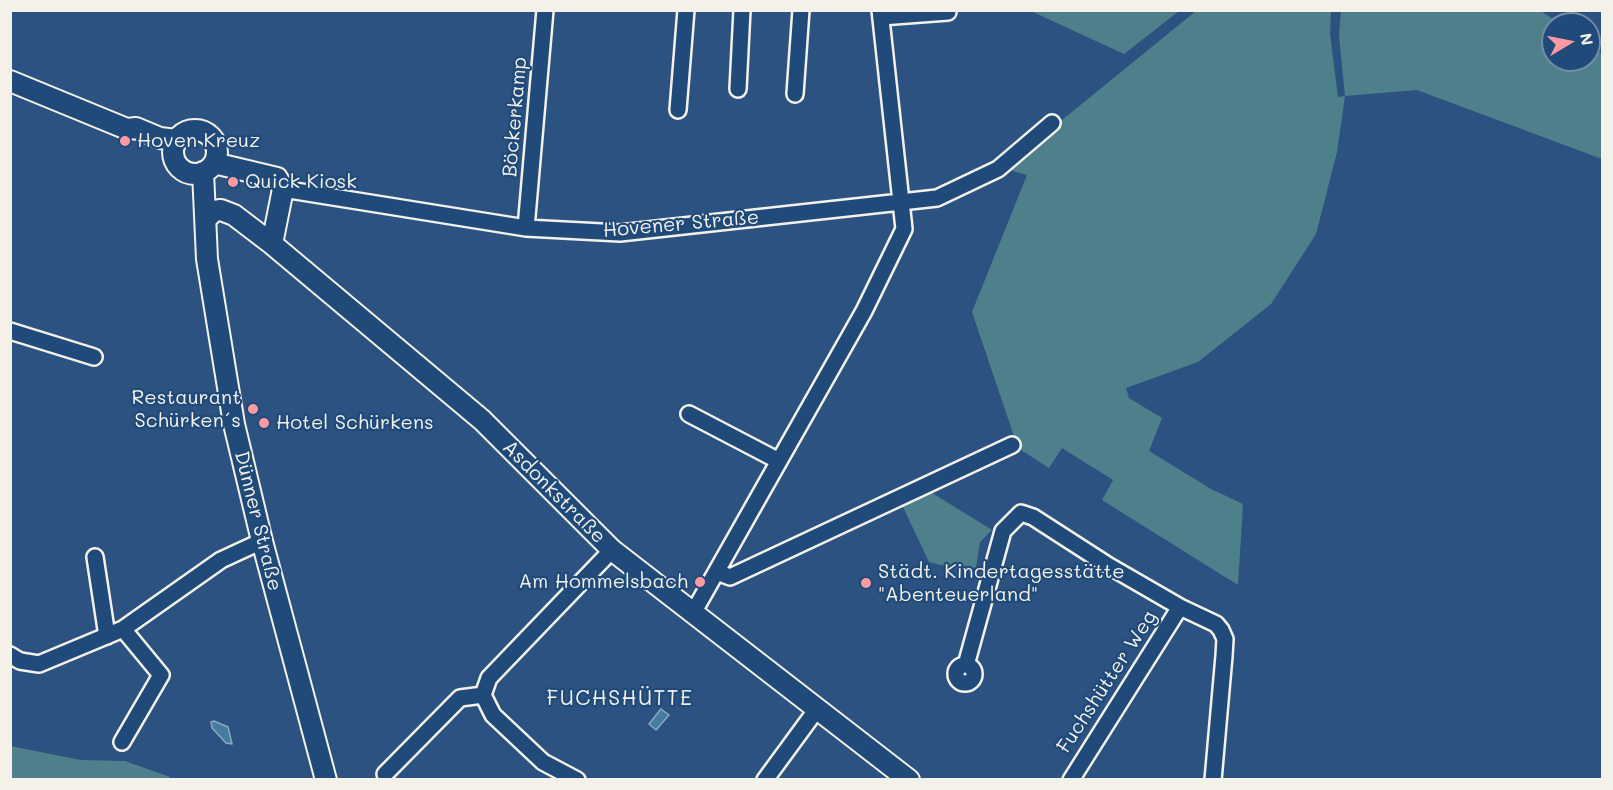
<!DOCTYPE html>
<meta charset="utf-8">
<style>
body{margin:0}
#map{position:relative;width:1613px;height:790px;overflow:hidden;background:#2c5282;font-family:Mali,sans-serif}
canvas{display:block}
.frame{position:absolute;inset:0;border:12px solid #f4f1e8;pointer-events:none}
.north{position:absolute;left:1541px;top:12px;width:60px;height:60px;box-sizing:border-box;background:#1f4a7a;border:2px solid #748da6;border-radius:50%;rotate:80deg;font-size:16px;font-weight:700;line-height:24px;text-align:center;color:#f4f1e8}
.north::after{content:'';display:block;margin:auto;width:21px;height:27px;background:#ff9aa2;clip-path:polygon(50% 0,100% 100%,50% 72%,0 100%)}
</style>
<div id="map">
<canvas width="1613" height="790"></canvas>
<div class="frame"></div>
<div class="north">N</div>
</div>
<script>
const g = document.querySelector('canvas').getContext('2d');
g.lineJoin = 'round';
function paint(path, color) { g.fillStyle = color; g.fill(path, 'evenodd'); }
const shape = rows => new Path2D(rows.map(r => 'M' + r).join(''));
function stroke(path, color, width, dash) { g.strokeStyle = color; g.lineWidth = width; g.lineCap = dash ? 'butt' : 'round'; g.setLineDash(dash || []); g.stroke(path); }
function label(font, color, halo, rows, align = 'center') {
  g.font = font + ' Mali,sans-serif'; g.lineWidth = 4.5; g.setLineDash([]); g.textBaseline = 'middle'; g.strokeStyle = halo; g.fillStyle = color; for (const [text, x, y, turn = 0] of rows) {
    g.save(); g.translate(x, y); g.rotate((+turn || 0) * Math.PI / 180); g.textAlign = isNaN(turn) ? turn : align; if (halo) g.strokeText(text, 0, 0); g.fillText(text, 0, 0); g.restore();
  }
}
paint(shape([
 [1031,11,1179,11,1124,54],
 [1196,11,1331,11,1330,34,1338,97,1345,96,1339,35,1341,11,1541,11,1560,24,1553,24,1553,60,1589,60,1589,45,1602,54,1602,159,1417,90,1345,96,1337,152,1316,234,1271,304,1198,362,1126,388,1129,398,1162,418,1149,451,1211,489,1243,504,1238,585,1102,500,1113,480,1062,448,1049,468,1018,448,972,312,1027,175,1003,168],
 [929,491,992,530,980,542,975,573,929,562,902,505],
 [10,746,81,760,125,761,170,777,169,779,11,779]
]), '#4e808c');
const water = shape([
 [661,709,669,715,656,730,649,724,661,709],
 [214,721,228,727,232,744,226,743,212,728,211,722,214,721]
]);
paint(water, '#457da0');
stroke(water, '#8babbd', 1.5);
const street = shape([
 [881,17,948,12],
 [738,89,742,10],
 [795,94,801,10],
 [678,110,686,10],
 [283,189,526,228,620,233,937,198,998,169,1052,123],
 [526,228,545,10],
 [10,331,94,357],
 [689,414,779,461],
 [95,557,107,636],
 [717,572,730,577,1012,445],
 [693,613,864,311,904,229,880,10],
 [10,655,20,661,39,664,123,629,221,560,262,541],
 '956 674a9 9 0 1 1 18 0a9 9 0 1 1-18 0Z',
 [966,665,1003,531,1021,513,1033,517,1109,566,1180,607,1216,624,1221,630,1225,639,1224,656,1213,780],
 [122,742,161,675,123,629],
 [385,774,460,698,483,695],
 [577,780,543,762,493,715,483,695,489,678,612,550],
 [765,780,817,709],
 [1071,780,1180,607]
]);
const secondary = shape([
 [10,81,127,129,136,128,160,138,176,140],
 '173 152a22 22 0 1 1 44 0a22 22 0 1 1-44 0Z',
 [214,163,277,178,283,189,272,244],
 [203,172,207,259,234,424,262,541,326,780],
 [206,219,214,211,221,210,234,215,272,244,482,420,612,550,909,780]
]);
stroke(street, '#f4f1e8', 20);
stroke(secondary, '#f4f1e8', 24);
stroke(street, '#1f4a7a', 15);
stroke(secondary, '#1f4a7a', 20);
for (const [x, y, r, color] of [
 [125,141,6,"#ff9aa2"],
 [233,182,6,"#ff9aa2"],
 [253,409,6,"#ff9aa2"],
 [264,423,6,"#ff9aa2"],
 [700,582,6,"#ff9aa2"],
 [866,583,6,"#ff9aa2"]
]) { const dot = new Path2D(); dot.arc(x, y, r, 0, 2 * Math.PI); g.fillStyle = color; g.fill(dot); stroke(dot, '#1f4a7a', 2); }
label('20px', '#f4f1e8', '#1f4a7a', [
 ["Böckerkamp",515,117,-85],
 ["Hovener Straße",681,224,-5],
 ["Asdonkstraße",554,492,45],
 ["Dünner Straße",258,521,76],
 ["Fuchshütter Weg",1107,682,-57]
]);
label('20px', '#f4f1e8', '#1f4a7a', [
 ["Hoven Kreuz",137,141],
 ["Quick Kiosk",245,182],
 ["Restaurant",241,398,"right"],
 ["Schürken´s",241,421,"right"],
 ["Hotel Schürkens",276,423],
 ["Städt. Kindertagesstätte",878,572],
 ["\"Abenteuerland\"",878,595],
 ["Am Hommelsbach",688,582,"right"]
], 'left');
g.letterSpacing = '1.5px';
label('21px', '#f4f1e8', '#1f4a7a', [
 ["FUCHSHÜTTE",620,699]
]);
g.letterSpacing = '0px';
</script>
